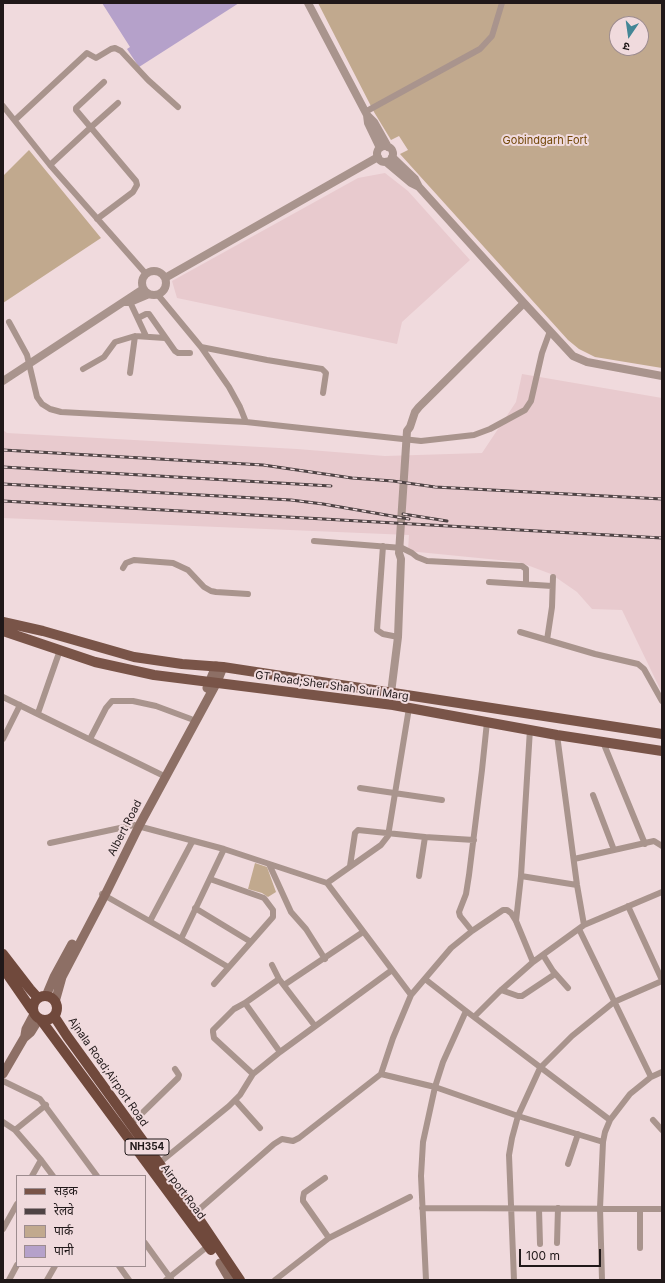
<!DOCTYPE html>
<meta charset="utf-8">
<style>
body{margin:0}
#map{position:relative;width:665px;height:1283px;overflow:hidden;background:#f0dadd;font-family:Inter,"Noto Sans Devanagari",sans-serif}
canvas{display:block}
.frame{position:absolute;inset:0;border:4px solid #201819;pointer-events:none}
.legend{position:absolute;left:16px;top:1175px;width:130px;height:92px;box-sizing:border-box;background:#f0dadd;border:1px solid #9d8c8f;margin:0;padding:5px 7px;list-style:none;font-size:12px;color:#201819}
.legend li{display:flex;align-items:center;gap:8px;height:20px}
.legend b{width:20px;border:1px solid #9d8c8f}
.north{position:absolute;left:609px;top:16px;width:40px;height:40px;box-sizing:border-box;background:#f0dadd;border:1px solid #9d8c8f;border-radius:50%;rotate:193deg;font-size:11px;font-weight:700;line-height:16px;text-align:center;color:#201819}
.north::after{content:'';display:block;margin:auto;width:14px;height:18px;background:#438696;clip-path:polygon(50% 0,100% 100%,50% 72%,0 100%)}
.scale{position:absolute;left:519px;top:1249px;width:82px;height:18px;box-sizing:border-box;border:2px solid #201819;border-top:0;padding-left:5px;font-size:12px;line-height:14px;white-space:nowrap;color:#201819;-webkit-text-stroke:3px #f0dadd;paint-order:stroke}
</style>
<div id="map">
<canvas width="665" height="1283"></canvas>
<div class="frame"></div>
<ul class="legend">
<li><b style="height:5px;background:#795448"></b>सड़क</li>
<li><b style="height:5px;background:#4e4344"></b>रेलवे</li>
<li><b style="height:11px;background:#c1a98e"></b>पार्क</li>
<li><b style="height:11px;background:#b5a1ca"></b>पानी</li>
</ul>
<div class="north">उ</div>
<div class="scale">100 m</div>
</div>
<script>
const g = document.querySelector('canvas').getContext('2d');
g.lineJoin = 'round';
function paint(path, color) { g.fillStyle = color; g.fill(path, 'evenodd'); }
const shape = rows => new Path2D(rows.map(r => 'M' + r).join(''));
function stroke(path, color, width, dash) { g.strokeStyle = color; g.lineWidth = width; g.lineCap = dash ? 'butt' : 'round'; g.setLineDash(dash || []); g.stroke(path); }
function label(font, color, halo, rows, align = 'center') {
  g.font = font + ' Inter,sans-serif'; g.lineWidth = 4; g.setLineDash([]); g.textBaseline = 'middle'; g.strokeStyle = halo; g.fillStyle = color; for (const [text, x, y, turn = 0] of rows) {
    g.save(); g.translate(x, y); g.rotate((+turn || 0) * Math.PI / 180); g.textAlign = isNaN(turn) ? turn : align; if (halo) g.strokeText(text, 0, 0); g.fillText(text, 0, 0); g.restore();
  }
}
paint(shape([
 [385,173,408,191,470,260,402,322,397,344,177,298,172,281,358,178],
 [522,374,662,398,662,693,622,610,592,609,577,592,551,574,519,562,408,551,409,535,3,518,3,430,7,433,297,449,385,456,482,453,516,402]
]), '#e8cace');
paint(shape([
 [318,3,662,3,662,368,595,357,579,349,568,340,400,154,408,150,399,136,391,140,374,112],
 [617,24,641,24,641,48,617,48],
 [29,150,101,238,3,303,3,176],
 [255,863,267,867,276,892,268,897,262,893,248,889]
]), '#c1a98e');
paint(shape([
 [102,3,239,3,139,67,127,49,130,47]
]), '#b5a1ca');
stroke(shape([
 [3,106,50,165,146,274],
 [365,112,480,49,492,36,502,3],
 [15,120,87,53,96,58,111,49,115,48,121,51,148,80,178,107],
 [50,165,90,128,118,103],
 [97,219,133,192,137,185,136,181,76,110,76,108,104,82],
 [158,295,201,347,229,387,240,407,246,422],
 [130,302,146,336],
 [138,318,146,314,149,314,175,351,178,353,190,353],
 [9,322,27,355,37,397,42,404,50,409,61,412,246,422,421,441,474,435,490,429,525,410,531,401,542,353,550,331],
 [201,347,267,360,322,369,326,373,323,393],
 [83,369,104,357,115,342,135,336,165,338],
 [130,373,135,336],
 [314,541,402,548,412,553,417,557,427,561,522,566,526,569,526,584],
 [383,546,377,630,383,634,398,637],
 [123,568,126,563,134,560,173,563,188,570,204,587,211,591,216,592,248,594],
 [489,582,552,586],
 [520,632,595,654,638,664,644,669,662,701],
 [547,640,552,607,553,577],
 [3,697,162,775],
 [38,713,60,650],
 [557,735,577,885,584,925],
 [3,739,20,705],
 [90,739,106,708,112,701,133,701,156,706,191,719],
 [603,742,645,844],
 [360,788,442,800],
 [593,795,614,850],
 [425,837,474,840],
 [50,843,134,825,224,849,327,883,411,995],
 [224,849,181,939,228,967],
 [574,859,654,841,662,846],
 [269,864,291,912,306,929,325,959],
 [350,866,355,833,358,830,425,837,419,876],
 [521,876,577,885],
 [210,879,264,898,273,910,273,917,251,942],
 [327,883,381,845,388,836,409,708],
 [102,894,181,939],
 [628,906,662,980],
 [195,908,251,942,214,984],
 [150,921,192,842],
 [516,921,521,876,530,729],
 [579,929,651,1077],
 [472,931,460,916,459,912,466,894,469,875,482,770,487,722],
 [543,955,553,971,568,988],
 [533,962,516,921,511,913,507,910,503,910,472,931,451,948,411,995,393,1038,381,1074,435,1087,518,1116,603,1142],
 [272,965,279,979,315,1026],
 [279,979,245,1003,280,1052],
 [425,979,466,1011,610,1120],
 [284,985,363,932],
 [501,990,518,996,522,996,555,974],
 [245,1003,234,1009,213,1030,213,1032,214,1038,253,1074],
 [474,1017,499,992,533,962,584,925,662,892],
 [3,1081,40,1099,97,1176],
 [235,1100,260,1128],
 [653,1120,662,1130],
 [3,1122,15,1130,41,1160,53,1176],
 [131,1124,178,1078,179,1075,175,1069],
 [15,1130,46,1105],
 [158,1164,229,1106,240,1095,253,1074,280,1052,392,970],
 [568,1164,578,1134],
 [32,1176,41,1160],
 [325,1178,304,1193,303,1198,303,1201,329,1238],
 [422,1208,662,1209],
 [539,1209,540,1244],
 [195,1213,274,1144,282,1139,293,1141,299,1138,381,1074],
 [3,1229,17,1204],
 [145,1243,171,1279],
 [557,1243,558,1208],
 [640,1248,640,1209],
 [119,1266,129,1280],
 [9,1280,17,1265],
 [47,1280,55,1266],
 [166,1280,208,1246],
 [275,1280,329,1238,410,1197],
 [426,1280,421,1176,423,1142,435,1087,443,1062,466,1011],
 [514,1280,509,1155,512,1138,518,1116,540,1068,572,1036,614,1002,662,981],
 [602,1280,600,1208,603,1142,605,1132,610,1120,630,1094,651,1077,662,1072]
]), '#a9948d', 6);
stroke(shape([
 [308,3,367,115,374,122,388,147],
 [367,115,368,123,380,148],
 '377 154a8 8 0 1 1 16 0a8 8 0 1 1-16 0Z',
 [392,157,415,179,419,187,524,303,573,356,587,362,662,376],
 [386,162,411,183,419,187],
 '142 283a12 12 0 1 1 24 0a12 12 0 1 1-24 0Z',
 [165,278,378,157],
 [125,302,130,302,149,294],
 [3,381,143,289],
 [391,693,398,637,401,559,399,553,407,431,410,427,415,412,419,407,524,303]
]), '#a9948d', 8);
stroke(shape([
 [207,688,216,666],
 [46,996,54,977,72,944],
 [55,1002,62,977,105,895,140,824,217,682,223,667],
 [25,1035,26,1029,34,1014],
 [3,1074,24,1038,31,1032,39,1019],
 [220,1263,230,1280]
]), '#8d6f65', 9);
stroke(shape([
 [3,622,43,631,134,657,182,664,223,667,662,734],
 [3,631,95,662,154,675,393,705,557,735,662,751]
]), '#795448', 10);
stroke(shape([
 [3,954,30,989,38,998],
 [3,968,32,1010],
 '33 1008a12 12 0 1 1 24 0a12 12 0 1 1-24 0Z',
 [54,1016,67,1036,195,1213,240,1280],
 [41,1020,211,1250]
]), '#70493c', 10);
const rail = shape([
 [3,450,263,465,352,478,393,481,435,487,662,499],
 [3,467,331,486],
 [3,484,291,500,323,504,409,519],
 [3,501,662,538],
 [403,514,447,521]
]);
stroke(rail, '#4e4344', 3);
stroke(rail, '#f0dadd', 1.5, [4.5]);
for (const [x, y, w] of [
 [147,1147,44]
]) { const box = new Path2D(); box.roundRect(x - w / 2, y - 8, w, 16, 3); g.fillStyle = '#f0dadd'; g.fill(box); stroke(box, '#201819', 1); }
label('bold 10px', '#201819', null, [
 ["NH354",147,1147]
]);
label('11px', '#734809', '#f0dadd', [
 ["Gobindgarh Fort",545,141]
]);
label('11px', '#201819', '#f0dadd', [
 ["GT Road;Sher Shah Suri Marg",332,686,8],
 ["Albert Road",125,828,-63],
 ["Ajnala Road;Airport Road",108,1072,55],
 ["Airport Road",183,1192,53]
]);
</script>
